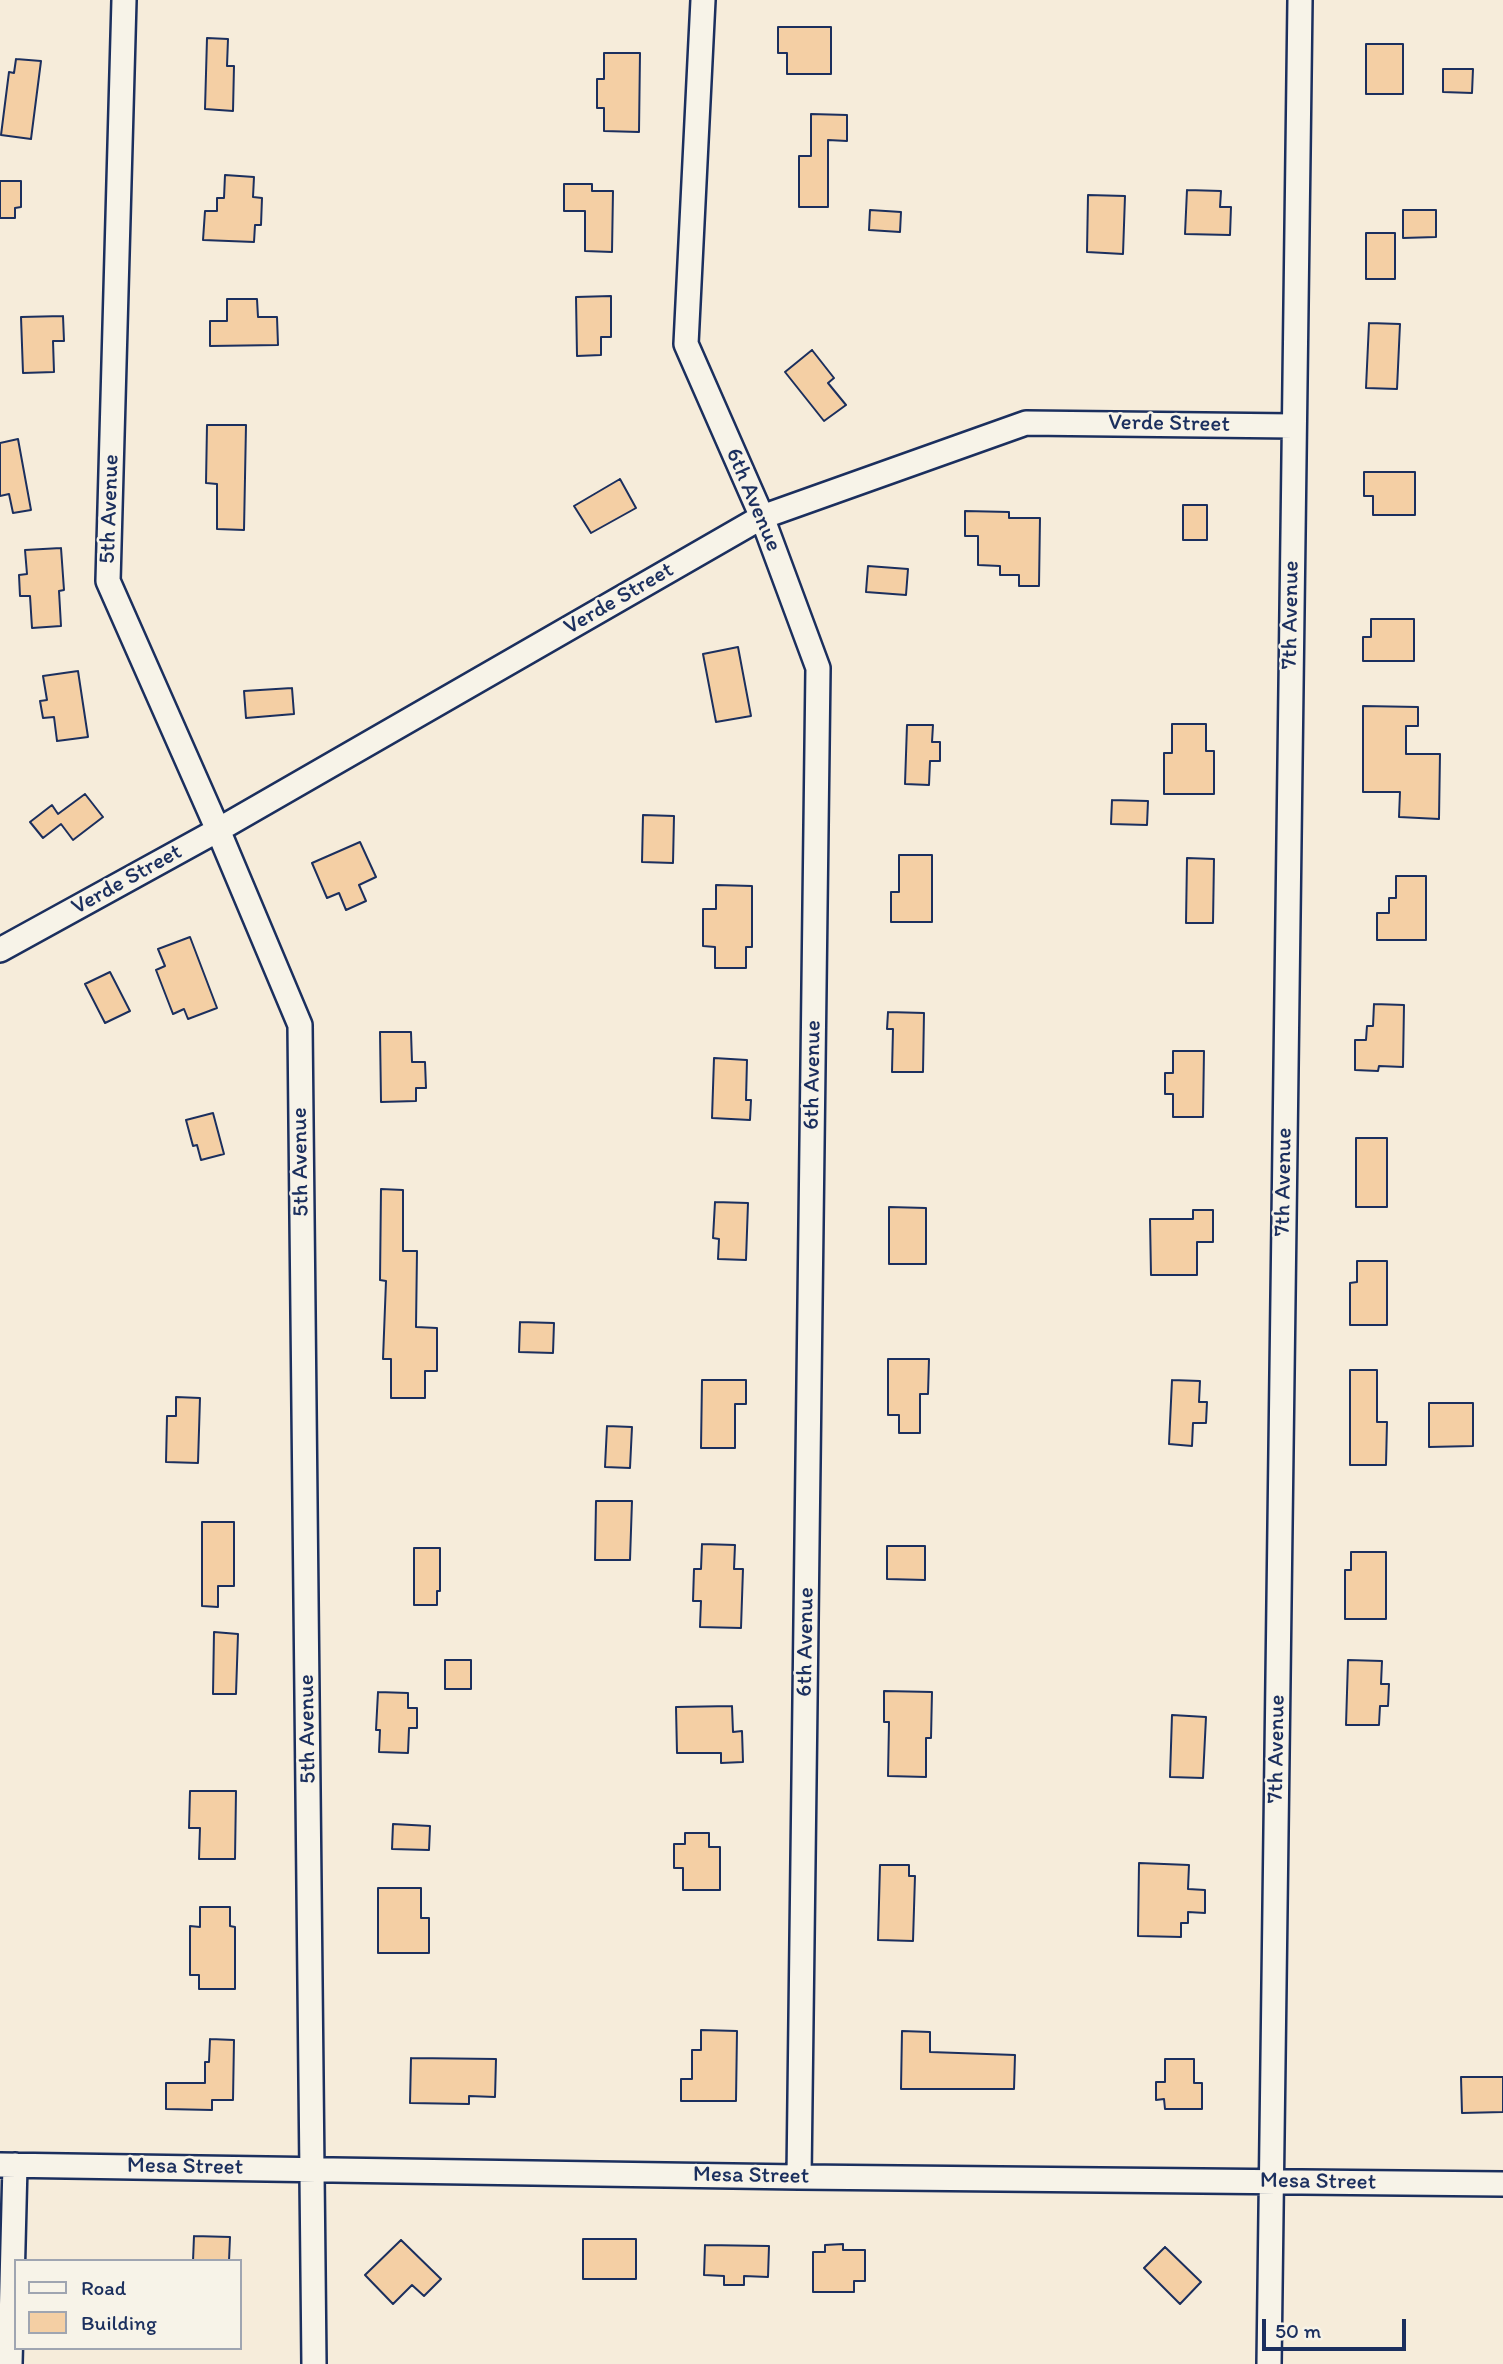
<!DOCTYPE html>
<style>
body{margin:0}
#map{position:relative;width:1503px;height:2364px;overflow:hidden;background:#f6ecda;font-family:Itim,sans-serif}
canvas{display:block}
.legend{position:absolute;left:14px;top:2259px;width:228px;height:91px;box-sizing:border-box;background:#f7f3e8;border:2px solid #9fa5b1;margin:0;padding:9px 12px;list-style:none;font-size:21px;color:#1b2f5e}
.legend li{display:flex;align-items:center;gap:14px;height:35px}
.legend b{width:35px;border:2px solid #9fa5b1}
.scale{position:absolute;left:1262px;top:2319px;width:144px;height:32px;box-sizing:border-box;border:4px solid #1b2f5e;border-top:0;padding-left:9px;font-size:21px;line-height:24px;white-space:nowrap;color:#1b2f5e;-webkit-text-stroke:5px #f7f3e8;paint-order:stroke}
</style>
<div id="map">
<canvas width="1503" height="2364"></canvas>
<ul class="legend">
<li><b style="height:9px;background:#f7f3e8"></b>Road</li>
<li><b style="height:19px;background:#f4cfa4"></b>Building</li>
</ul>
<div class="scale">50 m</div>
</div>
<script>
const g = document.querySelector('canvas').getContext('2d');
g.lineJoin = 'round';
function paint(path, color) { g.fillStyle = color; g.fill(path, 'evenodd'); }
const shape = rows => new Path2D(rows.map(r => 'M' + r).join(''));
function stroke(path, color, width, dash) { g.strokeStyle = color; g.lineWidth = width; g.lineCap = dash ? 'butt' : 'round'; g.setLineDash(dash || []); g.stroke(path); }
function label(font, color, halo, rows, align = 'center') {
  g.font = font + ' Itim,sans-serif'; g.lineWidth = 5; g.setLineDash([]); g.textBaseline = 'middle'; g.strokeStyle = halo; g.fillStyle = color; for (const [text, x, y, turn = 0] of rows) {
    g.save(); g.translate(x, y); g.rotate((+turn || 0) * Math.PI / 180); g.textAlign = isNaN(turn) ? turn : align; if (halo) g.strokeText(text, 0, 0); g.fillText(text, 0, 0); g.restore();
  }
}
const building = shape([
 [778,27,831,27,831,74,787,74,787,53,778,53,778,27],
 [207,38,228,39,227,66,234,66,233,111,205,109,207,38],
 [1366,44,1403,44,1403,94,1366,94,1366,44],
 [604,53,640,53,639,132,604,131,604,108,597,108,597,79,604,79,604,53],
 [16,59,41,61,31,139,1,135,9,72,14,73,16,59],
 [1443,69,1473,69,1472,93,1443,92,1443,69],
 [811,114,847,115,847,141,828,140,828,207,799,207,799,156,811,156,811,114],
 [225,175,254,177,253,197,262,198,261,225,255,225,254,242,203,240,205,211,217,211,217,198,224,198,225,175],
 [0,181,21,181,21,207,15,208,15,218,0,218,0,181],
 [564,184,592,184,592,191,613,191,612,252,585,251,585,211,564,211,564,184],
 [1187,190,1221,191,1220,207,1231,207,1230,235,1185,234,1187,190],
 [1088,195,1125,196,1123,254,1087,252,1088,195],
 [870,210,901,212,900,232,869,230,870,210],
 [1403,210,1436,210,1436,237,1403,238,1403,210],
 [1366,233,1395,233,1395,279,1366,279,1366,233],
 [611,296,611,337,601,337,601,355,577,356,576,297,611,296],
 [227,299,257,299,258,317,277,317,278,345,210,346,210,321,227,321,227,299],
 [63,316,64,341,53,341,54,372,23,373,21,317,63,316],
 [1369,323,1400,324,1397,389,1366,388,1369,323],
 [812,350,834,378,828,383,846,405,824,421,785,372,812,350],
 [207,425,246,425,244,530,217,529,217,484,206,483,207,425],
 [18,439,31,510,13,513,9,494,0,496,0,443,18,439],
 [1364,472,1415,472,1415,515,1373,515,1373,496,1364,496,1364,472],
 [620,479,636,508,591,533,574,506,620,479],
 [1183,505,1207,505,1207,540,1183,540,1183,505],
 [965,511,1009,512,1009,518,1040,518,1039,586,1019,586,1019,575,1000,575,1000,566,978,565,978,536,965,536,965,511],
 [61,548,64,590,59,591,61,626,32,628,30,596,20,596,19,575,27,574,25,550,61,548],
 [868,566,908,569,906,595,866,592,868,566],
 [1371,619,1414,619,1414,661,1363,661,1363,637,1371,637,1371,619],
 [738,647,751,716,716,722,703,654,738,647],
 [78,671,88,737,57,741,54,717,43,718,40,701,47,700,43,676,78,671],
 [292,688,294,714,246,718,244,691,292,688],
 [1363,706,1418,707,1418,726,1406,726,1406,754,1440,754,1439,819,1399,817,1400,792,1363,792,1363,706],
 [1172,724,1206,724,1206,751,1214,751,1214,794,1164,794,1164,753,1172,753,1172,724],
 [907,725,933,725,932,742,940,742,940,761,930,761,929,785,905,784,907,725],
 [85,794,103,817,73,840,61,824,43,838,30,822,52,805,58,814,85,794],
 [1112,800,1148,801,1147,825,1111,824,1112,800],
 [643,815,674,816,673,863,642,862,643,815],
 [360,842,376,877,359,885,366,901,346,910,339,893,327,898,312,863,360,842],
 [899,855,932,855,932,922,891,922,891,892,899,892,899,855],
 [1187,858,1214,859,1213,923,1186,923,1187,858],
 [1396,876,1426,876,1426,940,1377,940,1377,913,1389,913,1389,898,1396,898,1396,876],
 [716,885,752,886,752,947,746,947,746,968,715,968,715,947,703,946,703,909,716,909,716,885],
 [190,937,217,1008,188,1019,184,1009,173,1014,156,970,165,966,158,949,190,937],
 [110,972,130,1011,105,1023,85,984,110,972],
 [1374,1004,1404,1005,1403,1067,1379,1066,1378,1071,1355,1070,1355,1040,1366,1040,1367,1026,1373,1026,1374,1004],
 [888,1012,924,1013,923,1072,892,1072,893,1029,887,1029,888,1012],
 [380,1032,411,1032,412,1062,425,1062,426,1088,416,1088,416,1101,381,1102,380,1032],
 [1173,1051,1204,1051,1203,1117,1173,1117,1173,1094,1165,1094,1165,1073,1173,1073,1173,1051],
 [714,1058,747,1060,746,1100,751,1100,750,1120,712,1118,714,1058],
 [213,1113,224,1154,201,1160,197,1145,193,1146,186,1120,213,1113],
 [1356,1138,1387,1138,1387,1207,1356,1207,1356,1138],
 [381,1189,403,1190,403,1251,417,1251,416,1327,437,1328,437,1371,425,1371,425,1398,391,1398,391,1359,383,1359,386,1281,380,1280,381,1189],
 [715,1202,748,1203,746,1260,718,1259,719,1239,713,1238,715,1202],
 [889,1207,926,1208,926,1264,889,1264,889,1207],
 [1193,1210,1213,1210,1213,1242,1197,1242,1197,1275,1151,1275,1150,1219,1193,1219,1193,1210],
 [1357,1261,1387,1261,1387,1325,1350,1325,1350,1283,1357,1282,1357,1261],
 [520,1322,554,1323,553,1353,519,1352,520,1322],
 [888,1359,929,1359,928,1394,920,1394,920,1433,899,1433,899,1415,888,1415,888,1359],
 [1350,1370,1377,1370,1377,1422,1387,1422,1386,1465,1350,1465,1350,1370],
 [702,1380,746,1380,746,1404,735,1404,735,1448,701,1448,702,1380],
 [1172,1380,1200,1381,1199,1402,1207,1402,1206,1423,1193,1423,1192,1446,1169,1444,1172,1380],
 [176,1397,200,1398,198,1463,166,1462,167,1416,176,1416,176,1397],
 [1429,1403,1473,1403,1473,1446,1429,1447,1429,1403],
 [607,1426,632,1427,630,1468,605,1467,607,1426],
 [596,1501,632,1501,630,1560,595,1560,596,1501],
 [202,1522,234,1522,234,1586,218,1586,218,1607,202,1606,202,1522],
 [702,1544,735,1545,734,1569,743,1569,741,1628,700,1627,701,1601,693,1601,694,1569,701,1569,702,1544],
 [887,1546,925,1546,925,1580,887,1579,887,1546],
 [414,1548,440,1548,440,1591,437,1591,437,1605,414,1605,414,1548],
 [1351,1552,1386,1552,1386,1619,1345,1619,1345,1570,1351,1570,1351,1552],
 [214,1632,238,1634,236,1694,213,1694,214,1632],
 [445,1660,471,1660,471,1689,445,1689,445,1660],
 [1348,1660,1382,1661,1381,1684,1389,1684,1388,1706,1380,1706,1379,1725,1346,1725,1348,1660],
 [884,1691,932,1692,931,1738,926,1738,926,1777,888,1776,889,1722,884,1722,884,1691],
 [378,1692,408,1693,408,1708,417,1708,417,1728,409,1728,408,1753,379,1752,380,1730,376,1730,378,1692],
 [732,1706,733,1732,742,1731,743,1762,721,1763,721,1753,677,1753,676,1707,732,1706],
 [1172,1715,1206,1717,1203,1778,1170,1777,1172,1715],
 [190,1791,236,1791,235,1859,199,1859,200,1828,189,1828,190,1791],
 [393,1824,430,1826,429,1850,392,1849,393,1824],
 [685,1833,709,1833,709,1847,720,1847,720,1890,683,1890,683,1868,674,1868,674,1844,685,1844,685,1833],
 [1139,1863,1189,1865,1188,1889,1205,1890,1205,1913,1188,1912,1188,1923,1181,1923,1181,1937,1138,1936,1139,1863],
 [880,1865,909,1865,909,1876,915,1876,913,1941,878,1940,880,1865],
 [378,1888,421,1888,421,1918,429,1918,429,1953,378,1953,378,1888],
 [200,1907,230,1907,230,1926,235,1927,235,1989,199,1989,199,1975,190,1975,190,1926,200,1927,200,1907],
 [701,2030,737,2031,736,2101,681,2101,681,2079,692,2079,692,2050,701,2050,701,2030],
 [902,2031,930,2032,930,2052,1015,2055,1014,2089,901,2089,902,2031],
 [210,2039,234,2040,233,2100,212,2100,212,2110,166,2109,166,2083,205,2083,205,2062,209,2062,210,2039],
 [411,2058,496,2059,495,2097,469,2096,469,2104,410,2103,411,2058],
 [1165,2059,1194,2059,1194,2083,1202,2083,1202,2109,1165,2109,1164,2099,1156,2100,1156,2082,1165,2082,1165,2059],
 [1461,2077,1503,2077,1503,2112,1462,2113,1461,2077],
 [194,2236,230,2237,229,2261,193,2261,194,2236],
 [583,2239,636,2239,636,2279,583,2279,583,2239],
 [401,2240,441,2279,424,2296,412,2285,393,2304,365,2275,401,2240],
 [843,2244,843,2250,865,2250,865,2281,854,2281,854,2292,813,2292,813,2252,825,2252,825,2245,843,2244],
 [705,2245,769,2246,768,2277,744,2276,744,2285,724,2285,724,2276,704,2275,705,2245],
 [1165,2247,1201,2282,1180,2304,1144,2268,1165,2247]
]);
paint(building, '#f4cfa4');
stroke(building, '#1b2f5e', 2);
const minor = shape([
 [124,0,108,581,218,830,300,1025,314,2364],
 [703,0,686,344,762,517,818,668,799,2177],
 [0,950,218,830,762,517,1026,423,1293,426],
 [0,2165,799,2177,1503,2184],
 [10,2364,15,2165],
 [1269,2364,1300,0]
]);
stroke(minor, '#1b2f5e', 28);
stroke(minor, '#f7f3e8', 23);
label('23px', '#1b2f5e', '#f7f3e8', [
 ["Verde Street",1169,424,1],
 ["6th Avenue",753,500,67],
 ["5th Avenue",110,509,-88],
 ["Verde Street",619,599,-30],
 ["7th Avenue",1291,615,-89],
 ["Verde Street",127,880,-29],
 ["6th Avenue",813,1075,-89],
 ["5th Avenue",301,1162,-91],
 ["7th Avenue",1284,1182,-89],
 ["6th Avenue",806,1642,-89],
 ["5th Avenue",308,1729,-91],
 ["7th Avenue",1277,1749,-89],
 ["Mesa Street",185,2167,1],
 ["Mesa Street",751,2176,1],
 ["Mesa Street",1318,2182,1]
]);
</script>
